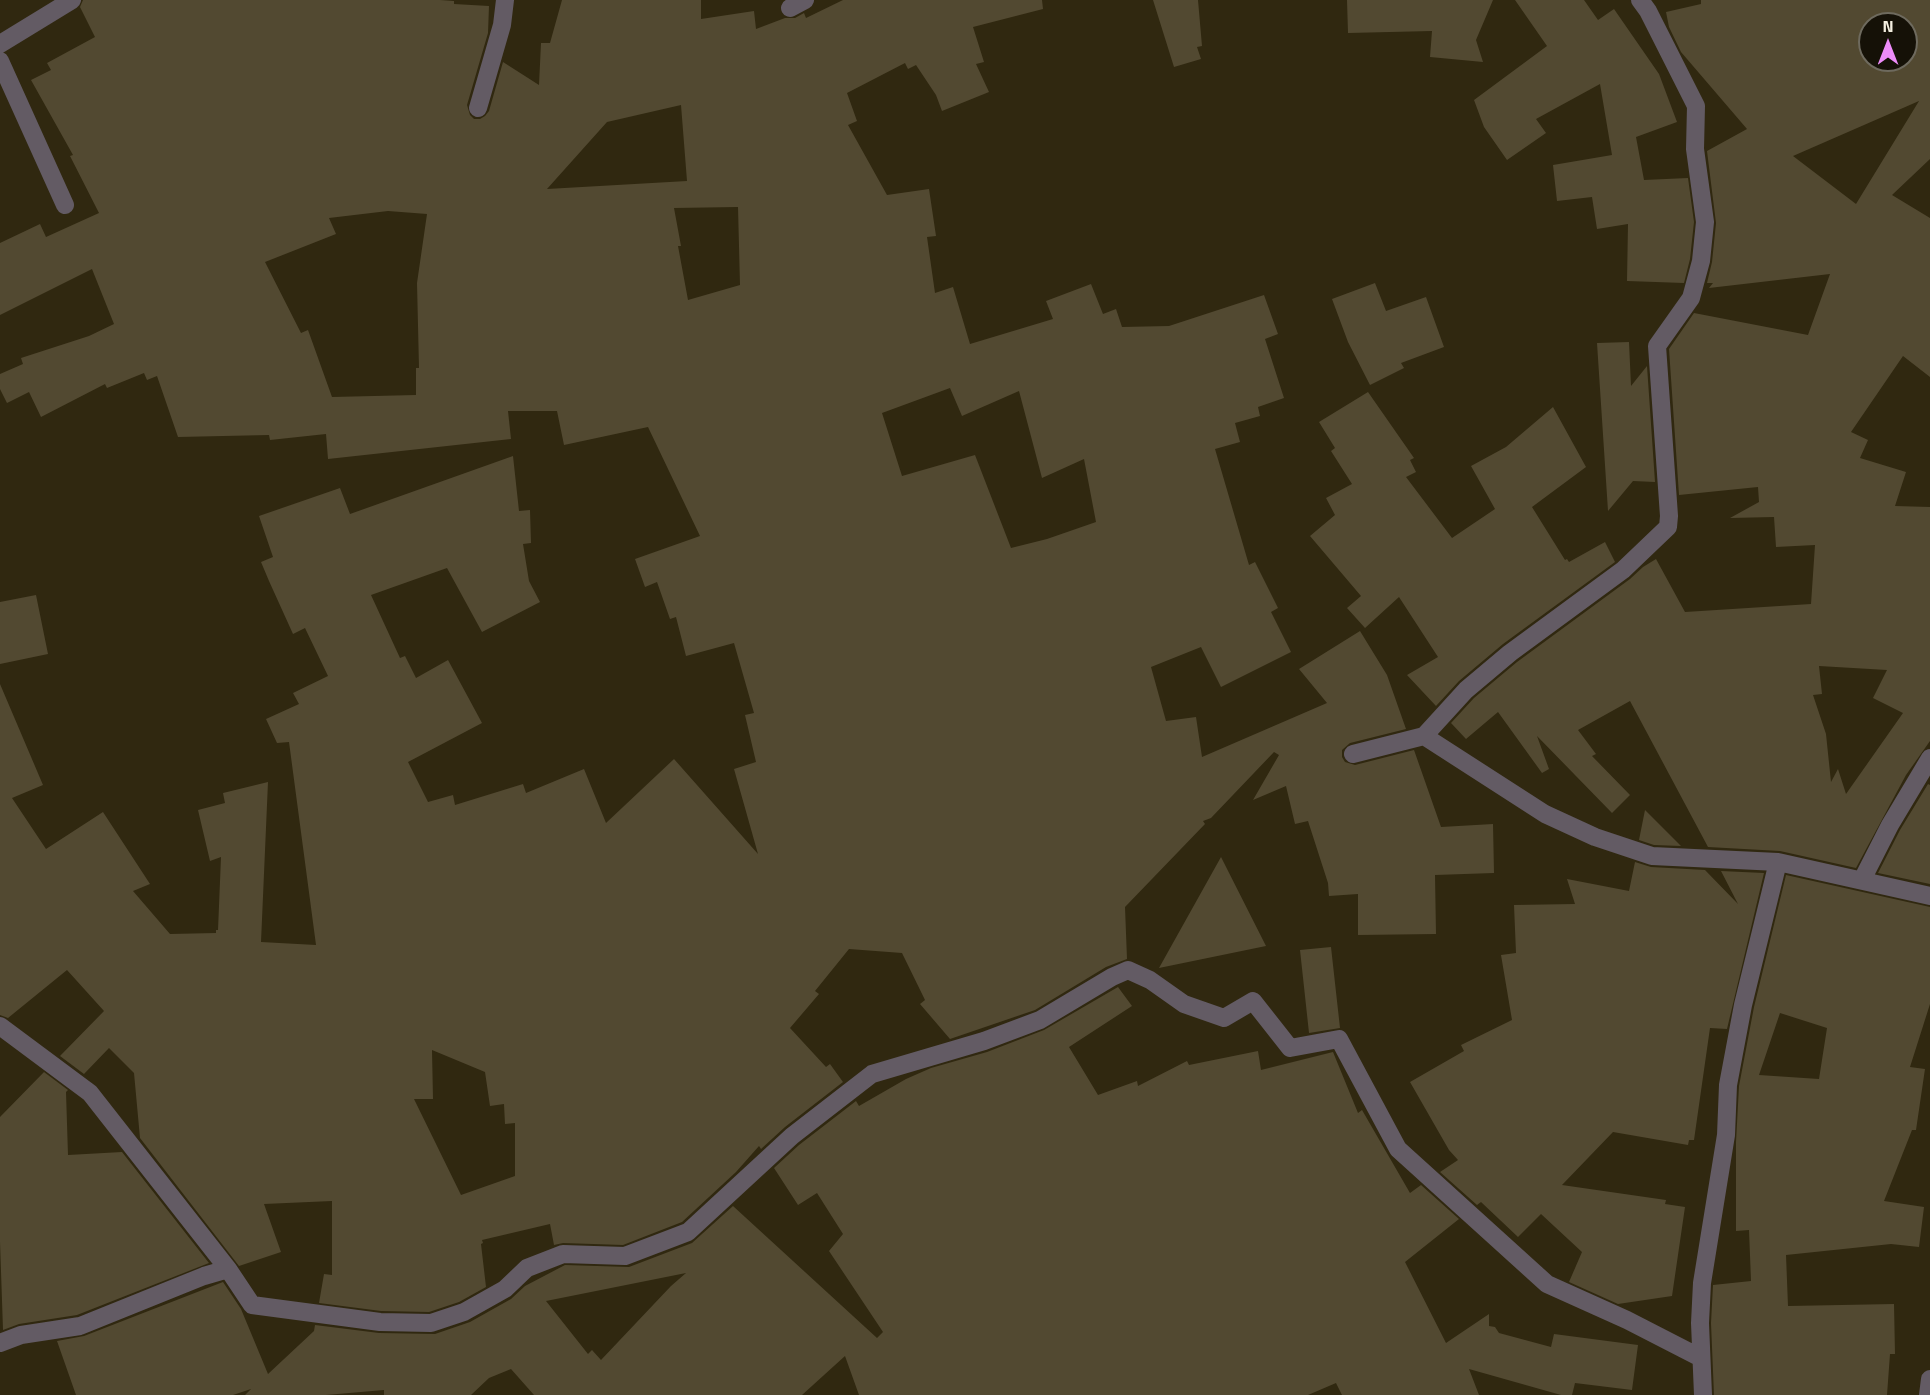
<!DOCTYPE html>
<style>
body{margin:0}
#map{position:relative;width:1930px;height:1395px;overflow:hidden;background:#302810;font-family:"Titillium Web",sans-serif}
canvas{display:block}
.north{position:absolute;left:1858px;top:12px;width:60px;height:60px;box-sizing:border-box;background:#151107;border:2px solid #6e6a5e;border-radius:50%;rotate:0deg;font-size:16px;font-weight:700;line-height:24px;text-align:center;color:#f4efe0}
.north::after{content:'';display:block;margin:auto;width:21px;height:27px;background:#ed8cf9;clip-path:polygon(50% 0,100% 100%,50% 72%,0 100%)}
</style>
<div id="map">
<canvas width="1930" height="1395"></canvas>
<div class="north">N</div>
</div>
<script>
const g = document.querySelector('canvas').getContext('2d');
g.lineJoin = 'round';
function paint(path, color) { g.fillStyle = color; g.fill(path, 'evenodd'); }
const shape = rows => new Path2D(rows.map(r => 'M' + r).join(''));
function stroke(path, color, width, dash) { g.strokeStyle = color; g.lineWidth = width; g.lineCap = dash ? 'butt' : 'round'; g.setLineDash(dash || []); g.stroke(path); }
paint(shape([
 [83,0,440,0,454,1,454,4,489,6,488,33,467,105,470,115,474,119,480,119,485,116,489,111,503,62,539,85,541,43,550,43,562,0,701,0,701,19,754,11,756,29,785,18,795,18,804,13,806,18,843,0,1042,0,1043,9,973,27,984,62,976,64,989,92,942,111,936,95,916,65,908,69,905,63,847,93,857,121,848,125,887,195,929,189,936,236,927,237,935,293,953,287,970,344,1053,319,1046,301,1091,284,1103,314,1116,309,1122,327,1169,326,1264,295,1278,334,1265,339,1284,398,1258,407,1260,416,1235,423,1240,442,1215,449,1249,565,1255,562,1278,608,1271,612,1291,652,1221,687,1201,647,1151,667,1166,721,1196,717,1202,757,1327,703,1299,669,1360,631,1387,675,1406,729,1350,743,1342,750,1342,757,1345,762,1355,765,1414,750,1441,827,1493,824,1494,873,1435,875,1436,934,1358,935,1358,894,1329,896,1328,883,1308,821,1295,824,1286,786,1253,800,1279,755,1274,752,1211,818,1203,821,1205,824,1125,907,1127,959,1106,967,1035,1010,950,1039,920,1004,925,1000,902,953,849,949,815,991,819,994,790,1028,826,1067,830,1064,843,1082,785,1127,761,1149,759,1146,736,1172,682,1222,623,1245,563,1243,554,1245,550,1224,482,1240,483,1243,481,1244,486,1287,459,1302,429,1312,381,1311,319,1303,324,1274,332,1275,332,1201,264,1204,281,1252,239,1266,140,1138,134,1073,109,1048,84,1074,60,1056,104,1011,67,970,8,1018,0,1015,0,684,43,785,12,798,46,849,103,812,150,884,133,891,170,934,216,933,216,930,218,930,221,857,210,861,198,810,225,803,223,793,268,782,261,942,316,945,289,742,277,743,266,719,299,704,293,693,328,676,305,628,293,634,269,581,261,562,273,557,259,516,340,488,350,514,513,456,519,511,530,510,531,543,523,544,529,581,540,602,482,632,447,568,371,595,400,658,405,656,416,678,448,660,482,723,408,762,428,802,453,795,455,805,523,784,526,793,584,769,606,823,674,759,758,854,734,769,756,762,745,715,754,713,734,643,686,656,676,617,670,619,657,582,645,587,635,559,700,536,648,427,564,445,557,411,508,411,511,439,328,459,326,434,270,440,269,435,178,437,157,376,147,380,144,373,107,388,105,384,41,417,29,392,7,403,0,389,0,374,23,364,21,358,89,336,114,324,92,269,0,315,0,243,40,224,46,237,99,213,70,156,73,155,31,80,51,70,47,63,95,37,80,7],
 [681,105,687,181,547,189,607,122],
 [738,207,740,285,688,300,678,246,681,246,674,208],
 [388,211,427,214,417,283,419,368,416,368,416,395,332,397,308,330,301,333,265,262,336,234,329,218],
 [950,388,962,416,1019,391,1042,478,1084,459,1096,522,1047,539,1011,548,975,455,902,476,882,413],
 [432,1050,485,1072,490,1106,504,1104,505,1124,515,1123,515,1176,461,1195,414,1099,433,1099],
 [1153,0,1198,0,1202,46,1197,47,1201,59,1174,67],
 [1347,0,1493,0,1476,40,1483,62,1430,57,1432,31,1348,33],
 [1515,0,1584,0,1598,20,1614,9,1659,74,1677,122,1636,137,1644,180,1688,178,1694,222,1690,259,1684,283,1627,281,1628,224,1597,229,1592,197,1557,201,1553,165,1612,155,1600,84,1536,119,1546,133,1507,160,1484,127,1474,100,1547,46],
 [1701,0,1930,0,1930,159,1892,195,1930,218,1930,377,1903,356,1851,432,1868,440,1860,458,1906,472,1895,506,1930,507,1930,741,1906,775,1856,868,1780,851,1708,847,1630,701,1578,730,1596,754,1592,756,1630,795,1612,813,1537,736,1549,769,1542,773,1498,712,1466,739,1451,723,1474,698,1517,662,1630,579,1643,567,1656,559,1685,612,1811,604,1815,545,1776,547,1774,517,1730,518,1759,502,1758,487,1679,495,1669,349,1694,313,1808,335,1830,274,1709,288,1713,283,1707,283,1712,262,1716,223,1707,151,1747,129,1681,52,1669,27,1666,12,1701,4],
 [1870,24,1906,24,1906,60,1870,60],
 [1919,101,1856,204,1793,156],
 [1819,666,1887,670,1873,698,1903,713,1846,794,1838,769,1831,782,1826,734,1813,695,1822,694],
 [1375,283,1386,311,1426,297,1444,347,1401,363,1404,368,1370,385,1348,342,1332,299],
 [1629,342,1631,386,1647,366,1655,482,1633,481,1608,511,1597,343],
 [1368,392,1414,458,1410,460,1416,472,1406,477,1452,538,1495,509,1471,466,1506,447,1553,407,1586,467,1532,507,1565,560,1567,559,1569,562,1605,542,1615,562,1503,644,1459,681,1436,706,1407,675,1438,657,1399,597,1365,628,1347,608,1361,596,1310,536,1335,515,1326,498,1352,484,1331,451,1335,448,1319,422],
 [36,595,48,654,0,664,0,602],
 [1928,784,1930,785,1930,884,1878,873,1900,830],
 [1645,810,1681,846,1654,845,1639,840],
 [1221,857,1266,946,1159,968],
 [1635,862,1651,867,1705,870,1738,904,1721,871,1764,873,1727,1029,1710,1028,1694,1140,1689,1140,1688,1145,1613,1132,1562,1185,1666,1200,1665,1204,1685,1207,1672,1296,1618,1304,1569,1282,1582,1252,1541,1214,1518,1237,1481,1202,1477,1205,1440,1172,1458,1160,1449,1150,1410,1082,1464,1051,1461,1045,1512,1020,1501,955,1516,953,1514,905,1575,904,1567,879,1629,891],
 [1786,875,1930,907,1930,1004,1910,1067,1925,1069,1916,1130,1912,1130,1884,1201,1924,1207,1919,1247,1891,1244,1786,1255,1788,1306,1894,1304,1895,1354,1890,1354,1887,1395,1714,1395,1711,1323,1713,1285,1751,1281,1749,1230,1736,1231,1736,1142,1739,1086,1754,1007],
 [1780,1013,1827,1028,1819,1079,1759,1075],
 [1331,947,1340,1028,1309,1033,1300,950],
 [1118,987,1132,1006,1069,1047,1098,1095,1137,1081,1138,1086,1187,1061,1189,1065,1258,1051,1261,1070,1333,1052,1358,1113,1362,1110,1410,1193,1421,1185,1459,1219,1405,1262,1446,1343,1489,1314,1489,1326,1495,1327,1499,1333,1551,1347,1554,1334,1638,1345,1632,1390,1575,1383,1572,1395,1561,1395,1469,1369,1479,1395,1342,1395,1336,1383,1308,1395,859,1395,845,1356,802,1395,534,1395,511,1369,489,1378,471,1395,384,1395,384,1390,326,1395,245,1395,251,1389,233,1395,76,1395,57,1341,84,1336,223,1282,241,1309,268,1374,314,1331,315,1325,379,1333,435,1334,470,1322,511,1299,525,1286,565,1265,629,1267,692,1243,733,1206,877,1338,883,1332,829,1251,843,1234,817,1193,798,1205,774,1168,799,1145,856,1101,859,1106,906,1079,931,1068,987,1052,1044,1030],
 [686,1273,671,1286,601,1360,592,1350,588,1354,546,1301],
 [44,1072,68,1090,66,1092,68,1155,122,1152,209,1263,77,1315,19,1324,3,1330,0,1242,0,1117]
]), '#524931');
stroke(shape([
 [790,8,805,0],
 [0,44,72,0],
 [0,61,65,205],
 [478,108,502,25,505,0],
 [1424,736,1545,814,1595,837,1652,856,1778,862,1930,896],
 [1353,754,1424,736,1466,690,1510,653,1623,570,1668,527,1669,516,1657,346,1691,298,1701,261,1705,222,1695,149,1696,106,1648,11,1640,0],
 [1862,880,1890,825,1930,758],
 [0,1026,90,1093,228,1269,252,1305,380,1322,431,1323,464,1312,505,1289,527,1268,563,1254,625,1256,688,1232,792,1136,872,1074,984,1041,1040,1020,1112,977,1128,970,1150,980,1184,1004,1224,1018,1253,1001,1290,1048,1339,1039,1398,1149,1547,1284,1627,1320,1701,1358],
 [0,1343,21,1335,80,1326,204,1276,228,1269],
 [1703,1395,1700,1323,1702,1283,1726,1135,1728,1085,1743,1005,1778,862],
 [1928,1395,1930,1379]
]), '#635b64', 18);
</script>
